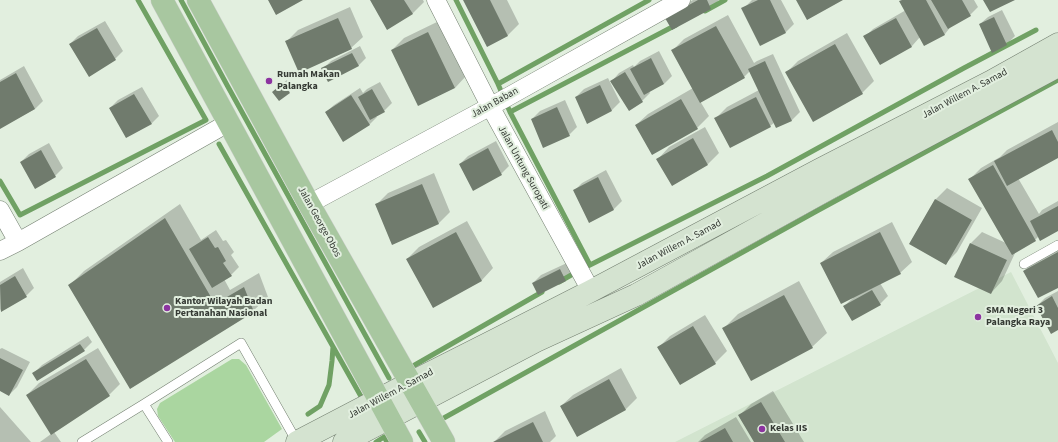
<!DOCTYPE html>
<style>
body{margin:0}
canvas{display:block;background:#e2efdf}
</style>
<canvas width="1058" height="442"></canvas>
<script>
const g = document.querySelector('canvas').getContext('2d');
g.lineJoin = 'round';
function paint(path, color) { g.fillStyle = color; g.fill(path, 'evenodd'); }
const shape = rows => new Path2D(rows.map(r => 'M' + r).join(''));
function stroke(path, color, width, dash) { g.strokeStyle = color; g.lineWidth = width; g.lineCap = dash ? 'butt' : 'round'; g.setLineDash(dash || []); g.stroke(path); }
function label(font, color, halo, rows, align = 'center') {
  g.font = font + ' "Source Sans 3",sans-serif'; g.lineWidth = 4; g.setLineDash([]); g.textBaseline = 'middle'; g.strokeStyle = halo; g.fillStyle = color; for (const [text, x, y, turn = 0] of rows) {
    g.save(); g.translate(x, y); g.rotate((+turn || 0) * Math.PI / 180); g.textAlign = isNaN(turn) ? turn : align; if (halo) g.strokeText(text, 0, 0); g.fillText(text, 0, 0); g.restore();
  }
}
paint(shape([
 [1011,272,1058,363,1058,442,675,442]
]), '#d2e4ce');
paint(shape([
 [232,359,239,359,246,365,282,429,264,442,175,442,158,416,157,409,160,403]
]), '#aad6a0');
paint(shape([
 [371,0,423,0,424,2,412,14],
 [464,0,507,0,519,24,508,35,487,46],
 [693,0,719,0,711,8,672,29,674,10],
 [752,0,781,0,794,24,786,32,761,45,743,9],
 [902,0,974,0,978,7,970,15,952,25,945,34,925,45,920,37,912,46,880,64,865,37,873,29,906,10],
 [350,7,363,37,351,48,287,41,298,30],
 [1002,10,1015,36,1007,44,993,51,980,24,988,17],
 [728,15,754,63,757,61,773,54,800,112,792,120,776,127,774,123,770,126,716,118,727,107,759,90,750,71,744,77,700,101,709,116,697,128,636,125,648,114,693,88,673,50,684,39],
 [105,21,123,51,115,59,70,44,78,36],
 [439,21,466,76,455,88,392,50,404,38],
 [847,33,874,81,862,93,787,72,798,61],
 [360,46,366,58,358,66,323,69,331,61],
 [659,51,672,76,664,84,649,91,650,93,642,101,612,81,619,73,633,65,634,67,640,61],
 [24,66,43,101,35,109,0,128,0,80],
 [608,78,620,102,612,110,587,122,576,97,584,89],
 [287,80,293,88,289,92,277,88],
 [380,82,392,103,384,111,376,116,377,117,369,125,326,112,334,105,360,88,363,93,367,89],
 [142,87,159,116,152,123,110,108,118,100],
 [565,100,577,127,569,135,532,119,540,111],
 [1058,122,1058,157,1018,178,1039,214,1042,210,1058,201,1058,230,1039,236,1035,240,1016,251,1002,281,991,293,971,243,982,232,1006,243,970,179,981,168,1000,157,1007,150],
 [705,127,719,153,708,164,658,159,669,147],
 [496,141,509,166,501,174,460,164,468,156],
 [49,143,63,168,55,176,35,187,21,162,29,154],
 [606,170,622,201,614,209,590,222,574,191,582,183],
 [434,173,450,212,439,223,393,244,376,205,388,193],
 [947,188,982,208,957,252,945,264,910,243,936,199],
 [180,204,201,240,216,230,223,241,226,240,234,252,231,255,239,267,231,275,224,279,230,290,259,273,268,297,253,311,69,286,84,271],
 [467,221,493,268,482,280,433,307,407,259,419,247],
 [892,222,912,262,900,273,880,283,888,296,880,304,844,306,853,298,821,263,833,252],
 [1058,247,1058,287,1024,271,1036,259],
 [569,262,574,273,566,280,533,283,541,275],
 [23,268,34,288,26,296,1,311,0,309,0,282],
 [799,281,827,333,812,347,724,328,738,314],
 [1058,291,1058,329,1037,306,1045,298],
 [705,315,727,351,715,363,680,384,659,347,670,336],
 [88,336,92,342,84,350,34,373,42,365],
 [2,348,30,362,17,387,9,395,0,390,0,349],
 [98,348,120,384,109,395,54,432,61,442,40,442,51,434,27,395,39,383],
 [621,368,637,398,625,410,561,406,573,395],
 [773,391,804,442,755,442,739,416,751,404],
 [0,407,31,442,0,442],
 [545,411,556,436,550,442,494,442,505,431],
 [736,417,751,442,698,442,705,435]
]), '#0003');
stroke(shape([
 [181,0,227,85,389,378],
 [456,0,498,84,649,0],
 [705,11,725,0],
 [498,84,510,112],
 [219,144,363,400],
 [0,181,20,215,206,120,138,0],
 [590,265,510,112,676,25],
 [559,282,580,270,767,176,964,68,1036,30],
 [413,366,542,292],
 [308,414,320,406,329,385,332,361,333,347],
 [442,419,815,212,1058,80],
 [419,432,425,442],
 [376,442,384,437,387,442]
]), '#70a164', 5);
paint(shape([
 [268,0,303,0,276,15],
 [370,0,404,0,413,14,387,30],
 [463,0,490,0,508,36,487,47],
 [698,0,707,0,711,9,672,30,665,18],
 [758,0,770,0,786,33,760,46,741,8],
 [796,0,843,0,807,20],
 [902,0,926,0,945,35,924,46,899,1],
 [931,0,962,0,971,16,948,29],
 [983,0,1015,0,990,12],
 [994,17,1007,45,992,53,979,24],
 [338,18,352,49,299,73,285,41],
 [896,18,912,47,880,65,863,36],
 [716,26,745,78,700,103,671,50],
 [97,28,116,60,89,77,69,44],
 [428,32,455,88,418,106,391,50],
 [835,44,863,94,813,122,785,72],
 [352,53,359,66,328,82,321,68],
 [651,58,664,84,644,95,630,69],
 [765,61,792,121,776,128,748,69],
 [625,72,643,102,629,111,610,81],
 [16,73,35,109,0,129,0,82],
 [283,83,290,93,279,101,272,92],
 [600,85,612,111,587,124,575,97],
 [372,89,385,112,370,120,358,97],
 [134,94,152,124,126,138,109,108],
 [351,95,370,125,343,142,325,112],
 [756,97,771,127,730,148,714,118],
 [681,99,698,129,652,155,635,125],
 [557,107,570,136,543,148,531,119],
 [1052,130,1058,142,1058,158,1007,186,994,161],
 [693,138,708,165,672,186,656,159],
 [488,148,502,175,473,191,459,164],
 [41,150,56,177,35,189,20,162],
 [993,165,1036,241,1012,255,968,179],
 [598,177,614,210,589,223,573,190],
 [422,184,439,224,392,245,375,204],
 [935,199,972,220,946,265,909,244],
 [1058,206,1058,231,1040,241,1030,221],
 [165,218,215,304,244,287,254,312,130,389,68,285],
 [456,232,482,281,433,308,406,259],
 [880,232,901,274,841,304,820,263],
 [208,237,215,248,218,247,226,261,223,263,232,276,212,288,189,249],
 [970,243,1007,260,991,294,954,277],
 [1058,252,1058,288,1038,298,1023,271],
 [560,269,566,281,538,295,532,283],
 [15,276,27,297,1,312,0,285],
 [872,290,881,305,852,321,843,306],
 [784,295,813,348,751,381,722,328],
 [1052,296,1058,308,1058,330,1051,334,1036,306],
 [693,326,716,364,680,385,657,347],
 [80,344,85,351,37,381,32,373],
 [0,358,23,370,9,396,0,391],
 [86,359,110,396,51,435,26,395],
 [609,379,626,410,577,437,560,406],
 [761,402,785,442,754,442,738,415],
 [533,422,543,442,493,442],
 [725,428,733,442,700,442]
]), '#707b6d');
const service = shape([
 [1024,264,1058,245],
 [82,442,144,404],
 [168,442,144,404,241,343,297,442]
]);
const minor = shape([
 [436,0,490,106,591,291],
 [309,204,504,99,681,0],
 [0,210,18,242],
 [0,251,18,242,228,123]
]);
const secondary = shape([
 [297,442,410,383,495,340,591,291,819,170,990,82,1058,44],
 [344,442,536,341,636,295,828,189,1058,66]
]);
const primary = shape([
 [162,0,402,442],
 [198,0,309,204,444,442]
]);
stroke(service, '#737f70', 10);
stroke(minor, '#737f70', 19);
stroke(secondary, '#737f70', 23);
stroke(primary, '#cfd0ce', 23);
stroke(service, '#fff', 9);
stroke(minor, '#fff', 18);
stroke(secondary, '#d4e3d0', 22);
stroke(primary, '#a8c7a0', 22);
for (const [x, y, r, color] of [
 [269,81,4,"#8c34a0"],
 [167,308,4,"#8c34a0"],
 [978,317,4,"#8c34a0"],
 [762,429,4,"#8c34a0"]
]) { const dot = new Path2D(); dot.arc(x, y, r, 0, 2 * Math.PI); g.fillStyle = color; g.fill(dot); stroke(dot, '#e2efdf', 1.5); }
label('bold 10px', '#353a34', '#e2efdf', [
 ["Rumah Makan",277,75],
 ["Palangka",277,87],
 ["Kantor Wilayah Badan",175,302],
 ["Pertanahan Nasional",175,314],
 ["SMA Negeri 3",986,311],
 ["Palangka Raya",986,323],
 ["Kelas IIS",770,429]
], 'left');
label('10px', '#353a34', '#e2efdf', [
 ["Jalan Willem A. Samad",965,94,-28],
 ["Jalan Baban",495,103,-29],
 ["Jalan Untung Suropati",523,168,61],
 ["Jalan George Obos",319,222,61],
 ["Jalan Willem A. Samad",679,245,-28],
 ["Jalan Willem A. Samad",391,394,-28]
]);
</script>
